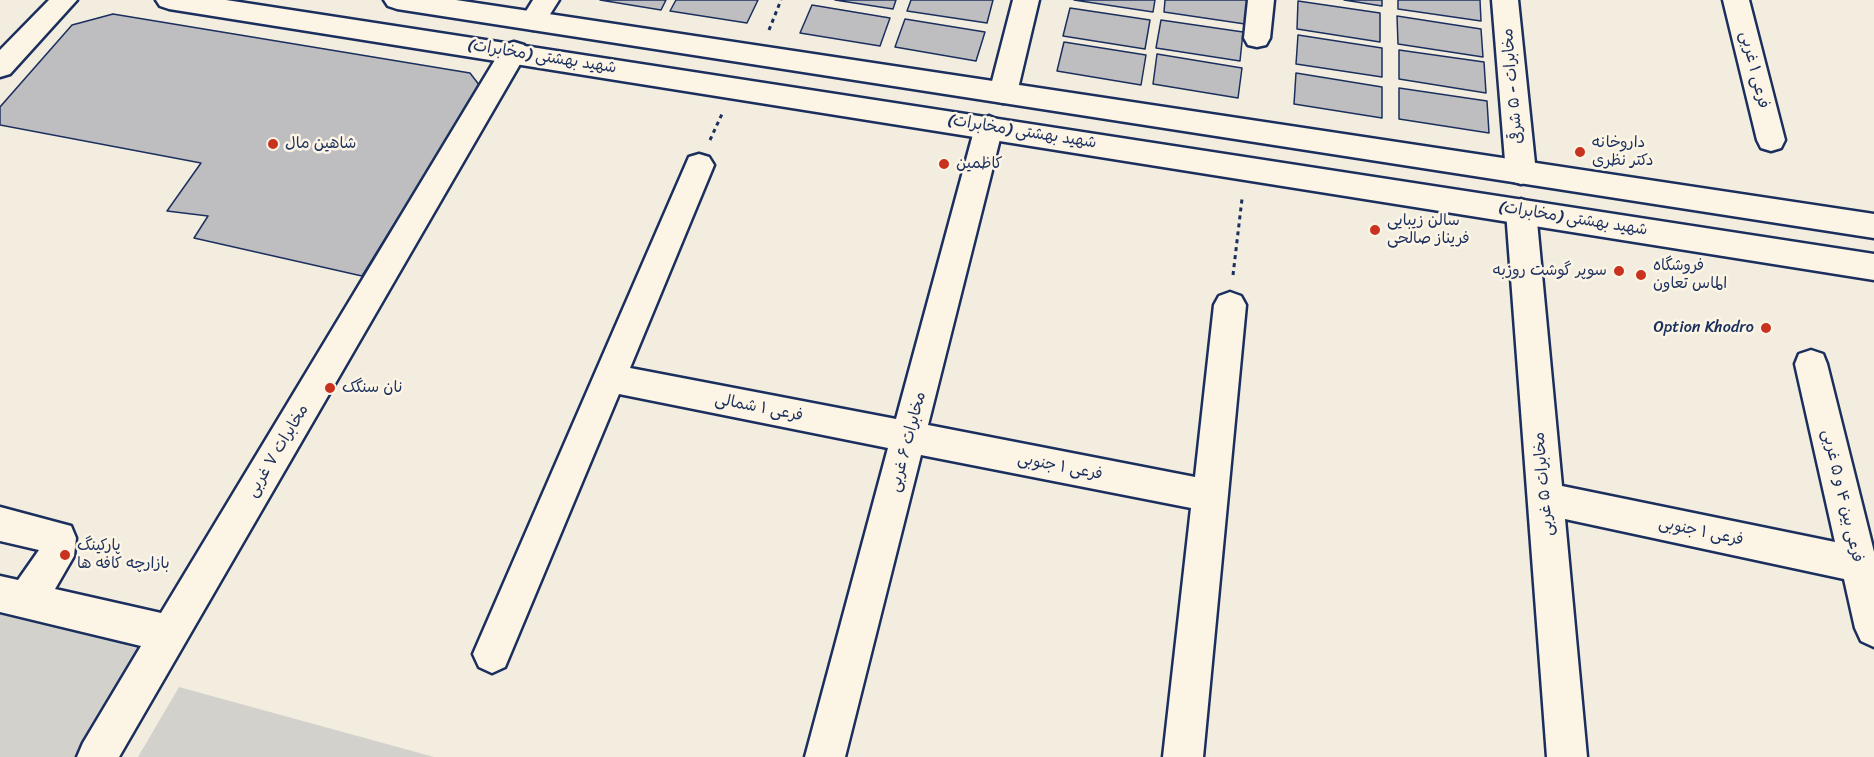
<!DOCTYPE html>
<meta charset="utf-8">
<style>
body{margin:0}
canvas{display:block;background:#f3ede0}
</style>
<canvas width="1874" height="757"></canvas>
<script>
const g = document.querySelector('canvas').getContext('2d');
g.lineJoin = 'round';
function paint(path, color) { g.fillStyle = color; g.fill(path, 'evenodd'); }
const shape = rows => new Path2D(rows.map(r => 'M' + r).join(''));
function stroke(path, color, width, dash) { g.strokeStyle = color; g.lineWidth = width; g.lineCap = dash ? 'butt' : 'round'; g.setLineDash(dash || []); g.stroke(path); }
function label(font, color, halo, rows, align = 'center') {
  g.font = font + ' Sriracha,"Playpen Sans Arabic",sans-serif'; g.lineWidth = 5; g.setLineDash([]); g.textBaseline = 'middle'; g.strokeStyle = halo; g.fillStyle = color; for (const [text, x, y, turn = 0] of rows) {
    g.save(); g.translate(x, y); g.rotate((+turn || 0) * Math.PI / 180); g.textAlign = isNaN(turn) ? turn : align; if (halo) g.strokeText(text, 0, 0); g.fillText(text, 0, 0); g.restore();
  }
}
paint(shape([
 [0,613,140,649,79,757,0,757],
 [179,687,434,757,138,757]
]), '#d3d1cc');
const building = shape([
 [600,0,666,0,661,10,600,0],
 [676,0,758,0,747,23,670,11,676,0],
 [835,0,896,0,893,9,835,0],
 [911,0,993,0,987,23,907,11,911,0],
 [1074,0,1155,0,1153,12,1074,0],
 [1165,0,1248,0,1245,24,1164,12,1165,0],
 [1344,0,1382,0,1382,6,1344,0],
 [1398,0,1480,0,1481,21,1398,9,1398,0],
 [1298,1,1380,13,1380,42,1297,29,1298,1],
 [812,5,890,18,880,46,800,33,812,5],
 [1070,8,1150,20,1145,49,1063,36,1070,8],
 [113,14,470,73,480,86,362,276,194,238,208,216,167,211,201,163,0,125,0,107,72,25,113,14],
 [1397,16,1481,29,1483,57,1398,44,1397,16],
 [905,19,985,32,976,61,895,47,905,19],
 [1161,20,1243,32,1240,61,1156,48,1161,20],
 [1298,35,1382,48,1382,77,1296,64,1298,35],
 [1064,42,1146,55,1141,85,1057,71,1064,42],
 [1399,50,1484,62,1486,93,1399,79,1399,50],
 [1157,54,1242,68,1238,98,1153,84,1157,54],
 [1296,73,1382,87,1382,118,1294,104,1296,73],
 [1399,88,1487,101,1489,133,1399,119,1399,88]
]);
paint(building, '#bebec0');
stroke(building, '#1b2f5e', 1.5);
const minor = shape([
 [49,0,77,0,10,74,0,77,0,50,49,0],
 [533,0,559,0,542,27,533,30,524,27,520,21,533,0],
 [1013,0,1039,0,1017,93,1013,100,1003,103,993,100,989,93,1013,0],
 [1248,0,1274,0,1270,38,1266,45,1257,47,1248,45,1244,38,1248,0],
 [1492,0,1518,0,1536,173,1531,181,1521,184,1511,181,1506,173,1492,0],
 [1723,0,1749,0,1785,140,1781,148,1771,151,1761,148,1757,140,1723,0],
 [514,42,524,45,527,52,119,757,77,757,83,743,141,646,0,612,0,576,18,580,39,550,0,541,0,507,71,526,76,538,74,556,55,589,161,613,504,45,514,42],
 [989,116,999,120,1003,127,928,425,1195,477,1214,305,1219,296,1230,292,1241,296,1246,305,1203,757,1163,757,1191,508,921,455,845,757,805,757,888,448,619,394,505,667,492,673,479,667,473,654,689,157,699,154,709,157,714,165,630,368,896,419,975,127,979,120,989,116],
 [1521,199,1532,203,1536,211,1562,486,1835,542,1795,364,1799,354,1811,350,1823,354,1827,364,1874,552,1874,647,1861,641,1855,628,1844,579,1565,519,1587,757,1547,757,1506,211,1510,203,1521,199]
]);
const major = shape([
 [156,0,226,0,1874,254,1874,280,169,9,160,6,156,0],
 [384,0,456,0,1874,214,1874,238,397,9,388,6,384,0]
]);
stroke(minor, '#1b2f5e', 5);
stroke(major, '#1b2f5e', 5);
stroke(shape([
 [769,30,781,0],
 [710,140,722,114],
 [1233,275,1242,199]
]), '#1b2f5e', 3, [4, 4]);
paint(minor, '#fcf5e5');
paint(major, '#fcf5e5');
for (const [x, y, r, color] of [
 [273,144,6,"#c8321e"],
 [1580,152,6,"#c8321e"],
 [944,164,6,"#c8321e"],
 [1375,230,6,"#c8321e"],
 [1619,271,6,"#c8321e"],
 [1641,275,6,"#c8321e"],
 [1766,328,6,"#c8321e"],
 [330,388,6,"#c8321e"],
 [65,555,6,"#c8321e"]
]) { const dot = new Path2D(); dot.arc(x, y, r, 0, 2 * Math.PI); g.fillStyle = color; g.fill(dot); stroke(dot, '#fcf5e5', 2); }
label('16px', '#1b2f5e', '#fcf5e5', [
 ["شهید بهشتی (مخابرات)",542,57,9],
 ["فرعی ۱ غربی",1754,70,76],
 ["مخابرات - ۵ شرقی",1513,86,-95],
 ["شهید بهشتی (مخابرات)",1022,132,9],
 ["شهید بهشتی (مخابرات)",1573,219,9],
 ["فرعی ۱ شمالی",759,408,11],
 ["مخابرات ۶ غربی",908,442,-75],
 ["مخابرات ۷ غربی",278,451,-59],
 ["فرعی ۱ جنوبی",1060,467,11],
 ["مخابرات ۵ غربی",1544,484,-95],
 ["فرعی بین ۴ و ۵ غربی",1842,496,77],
 ["فرعی ۱ جنوبی",1701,532,12]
]);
label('16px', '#1b2f5e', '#fcf5e5', [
 ["داروخانه",1592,143],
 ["دکتر نظری",1592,161],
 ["شاهین مال",285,144],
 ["کاظمین",956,164],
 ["سالن زیبایی",1387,221],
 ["فریناز صالحی",1387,239],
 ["فروشگاه",1653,266],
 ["الماس تعاون",1653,284],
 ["سوپر گوشت روزبه",1607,271,"right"],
 ["Option Khodro",1754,328,"right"],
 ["نان سنگک",342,388],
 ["پارکینگ",77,546],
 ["بازارچه کافه ها",77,564]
], 'left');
</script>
